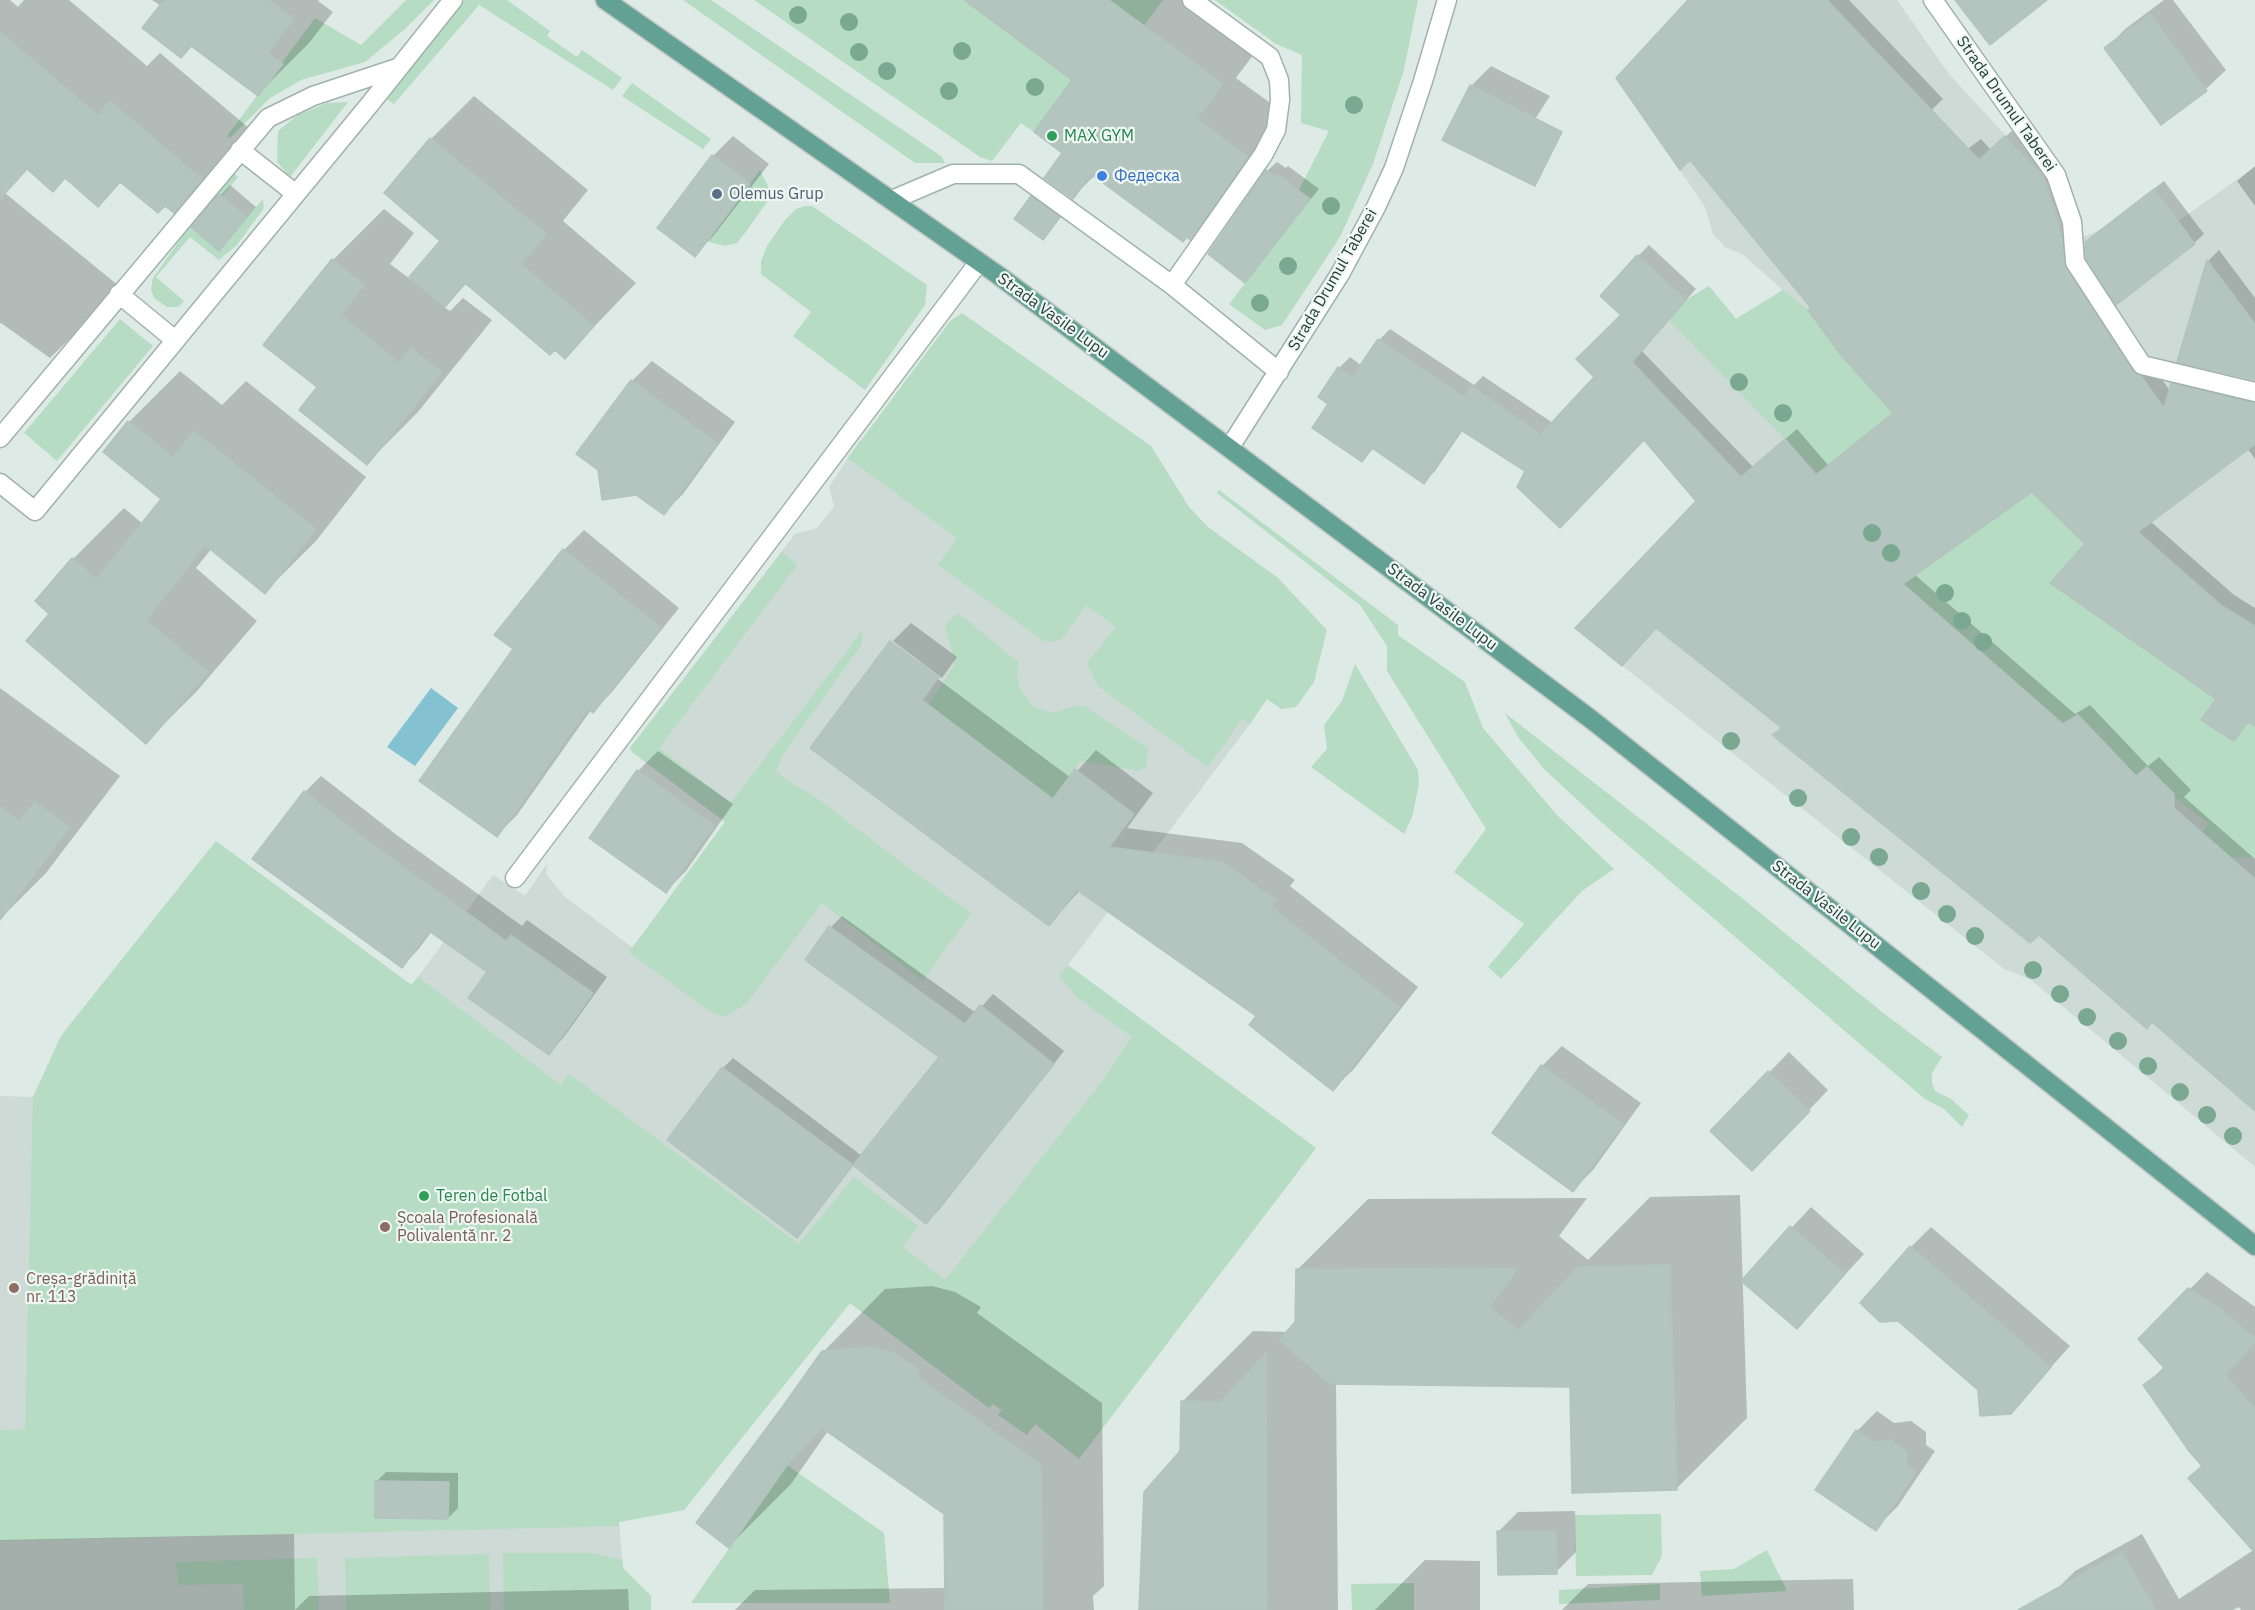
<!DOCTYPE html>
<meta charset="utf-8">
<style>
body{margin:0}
canvas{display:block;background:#deeae6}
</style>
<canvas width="2255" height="1610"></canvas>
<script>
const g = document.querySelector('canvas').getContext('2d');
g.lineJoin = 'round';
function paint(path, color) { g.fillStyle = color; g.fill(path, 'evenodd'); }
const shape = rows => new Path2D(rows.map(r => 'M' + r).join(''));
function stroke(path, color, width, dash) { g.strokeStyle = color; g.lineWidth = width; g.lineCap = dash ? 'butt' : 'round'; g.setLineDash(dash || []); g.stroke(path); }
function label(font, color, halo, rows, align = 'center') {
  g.font = font + ' "IBM Plex Sans",sans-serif'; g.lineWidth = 4.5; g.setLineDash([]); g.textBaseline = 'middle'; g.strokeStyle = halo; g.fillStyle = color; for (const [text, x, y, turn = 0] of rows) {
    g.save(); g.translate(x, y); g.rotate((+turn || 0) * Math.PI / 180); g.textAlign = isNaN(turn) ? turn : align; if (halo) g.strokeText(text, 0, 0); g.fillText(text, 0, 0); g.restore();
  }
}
paint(shape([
 [1690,0,1897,0,1949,74,2043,176,2059,227,2058,246,2101,230,2178,221,2255,167,2255,1167,2031,980,2004,969,1575,628,1696,501,1607,398,1602,333,1620,314,1660,329,1686,300,1709,286,1736,319,1783,290,1742,254,1725,247,1713,234,1705,207,1616,77],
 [860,440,1250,724,1068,965,1316,1148,1079,1459,1035,1424,1027,1435,998,1415,1002,1410,993,1404,989,1408,850,1303,684,1510,619,1522,623,1568,651,1596,651,1610,0,1610,0,1096,33,1097,61,1036,216,841,412,985,493,875,525,896,547,864,546,874,564,896,633,948,725,822,632,752,630,748,795,534,817,528,834,507,829,487]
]), '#cddad5');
paint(shape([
 [406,0,434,0,405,29,365,62,301,80,270,98,230,138,227,136,315,18,361,45],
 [465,0,507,0,550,31,547,36,577,57,582,50,622,78,613,90,479,5,394,104,380,94,442,22],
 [683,0,711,0,941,156,945,163,915,163],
 [754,0,964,0,1072,80,1034,132,1021,123,992,161,980,157],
 [1109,0,1163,0,1144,26],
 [1215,0,1418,0,1404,70,1373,164,1340,237,1282,325,1265,330,1229,304,1310,200,1299,190,1329,131,1301,123,1302,55,1276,44],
 [632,83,711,139,703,149,622,96],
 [348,102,290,177,277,162,278,131,298,115,327,103],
 [760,170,769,188,767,202,745,233,737,243,725,246,706,241],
 [234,173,238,177,194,230,219,250,263,199,264,208,237,245,219,260,190,237,156,277,184,301,178,307,167,307,154,298,151,289,153,278,184,234],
 [805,206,812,206,927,285,925,305,865,390,793,336,811,312,761,274,761,261,767,246,785,220,796,209],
 [1709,286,1736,319,1783,290,1808,310,1875,393,1892,378,1937,559,2032,492,2085,544,2051,583,2170,667,2226,683,2201,720,2233,741,2250,719,2255,722,2255,857,2230,858,2202,833,2208,823,2181,802,2147,767,2124,786,2114,753,2078,715,2063,724,1822,514,1823,478,1668,319,1686,300],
 [962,313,1151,446,1189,507,1208,527,1278,578,1327,630,1314,682,1296,707,1281,709,1267,699,1250,724,1242,719,1208,767,1098,686,1087,663,1116,627,1086,605,1061,640,1055,642,1044,641,938,565,957,538,848,458,950,321],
 [120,319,153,346,57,461,24,433],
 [1219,490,1398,625,1398,635,1465,682,1483,728,1556,814,1614,869,1582,891,1501,979,1488,967,1524,924,1454,872,1486,829,1387,671,1387,646,1360,605,1217,493],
 [782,552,797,565,659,748,731,803,862,631,862,644,781,757,776,771,788,781,814,796,918,875,971,913,923,981,822,903,746,1004,725,1017,709,1011,629,952,725,822,632,752,630,748],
 [958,613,1019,663,1017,672,1019,688,1032,706,1053,713,1075,706,1085,707,1148,748,1146,767,1138,771,1080,761,1053,799,928,705,955,664,945,625],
 [1355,664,1418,770,1419,784,1412,817,1404,834,1311,767,1327,749,1324,725,1342,701],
 [1505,713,1743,899,1882,1012,1942,1057,1932,1073,1932,1083,1935,1091,1951,1099,1969,1115,1962,1127,1944,1109,1925,1099,1867,1050,1600,821,1545,770,1518,737],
 [216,841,411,985,418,977,561,1085,569,1074,799,1244,854,1177,918,1226,903,1247,945,1280,1104,1079,1132,1037,1078,998,1059,976,1068,965,1316,1148,1079,1459,1035,1424,1027,1435,998,1415,1002,1410,993,1404,989,1408,850,1303,684,1510,619,1522,619,1526,0,1541,0,1430,25,1429,33,1097,61,1036],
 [787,1465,884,1533,890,1603,691,1603],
 [1661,1514,1662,1556,1652,1575,1576,1576,1575,1515],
 [1767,1550,1787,1591,1702,1596,1700,1571,1734,1569],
 [503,1553,590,1553,622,1560,623,1568,651,1596,651,1610,504,1610],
 [489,1554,490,1610,346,1610,345,1558],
 [317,1558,319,1610,244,1610,243,1584,178,1585,176,1562],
 [1414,1583,1414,1610,1352,1610,1351,1584],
 [1660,1584,1660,1600,1559,1604,1559,1590]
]), '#b6dcc3');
paint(shape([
 [431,688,458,708,415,766,387,747]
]), '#84c1d1');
paint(shape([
 [0,0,10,0,18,7,24,0,69,0,147,66,160,53,250,129,223,162,174,211,165,204,122,181,98,205,65,177,28,168,0,176],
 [152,0,319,0,318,1,333,12,309,43,258,94,193,45,181,56,161,6],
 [967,0,1204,0,1262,43,1236,78,1288,116,1230,197,1190,238,1095,175,1073,197,1064,153,1074,80],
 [1690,0,1849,0,1943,99,1879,161,1907,194,1981,139,1991,150,2017,126,2054,165,2076,257,2170,391,2172,384,2183,373,2255,390,2255,459,2247,448,2150,521,2234,595,2255,608,2255,721,2252,718,2233,739,2218,698,2087,544,2032,490,1914,574,2075,714,2090,705,2148,766,2159,757,2191,790,2184,797,2255,859,2255,1109,2153,1020,1774,735,1782,727,1657,627,1698,501,1644,438,1527,470,1463,430,1435,471,1424,482,1374,448,1362,460,1330,404,1339,368,1350,357,1362,366,1379,340,1390,329,1474,385,1483,376,1553,423,1596,377,1623,315,1638,256,1649,245,1696,289,1641,350,1753,467,1797,429,1828,465,1894,412,1812,308],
 [2164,0,2173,0,2226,70,2206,89,2161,122,2106,49,2125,29],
 [1491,66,1550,96,1518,146,1471,86],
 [474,96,588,190,563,221,636,283,565,357,467,283,444,307,450,311,463,298,492,320,418,412,367,463,319,387,333,260,384,209,414,233,390,264,410,279,442,241,431,139],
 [733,136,769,164,714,235,695,255,659,227,713,156],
 [1277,162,1286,168,1288,166,1319,189,1245,281,1267,171],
 [2255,166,2255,206,2237,181],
 [2164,181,2204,234,2194,243,2086,243,2096,233],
 [230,185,256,207,229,239,193,227],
 [1042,188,1068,207,1043,238,1032,197],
 [0,189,119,286,100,309,50,358,1,323,0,324],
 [2219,250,2255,298,2255,379,2179,361,2208,261],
 [652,361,735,422,683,494,664,513,578,453,632,381],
 [180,371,222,405,246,381,366,477,316,541,265,592,212,548,196,568,257,621,197,691,146,742,51,614,37,601,73,559,124,508,143,524,163,499,105,452,129,422],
 [584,530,679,608,612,692,593,711,591,710,517,815,497,835,515,649,564,550],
 [911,623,957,657,942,678,893,641],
 [892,642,892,645,1071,778,1096,750,1153,793,1127,828,1242,843,1295,880,1290,886,1418,987,1353,1070,1333,1089,1259,1016,1080,890,1049,925,813,748],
 [0,688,120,776,46,873,0,919],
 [658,751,733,804,686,871,666,891,591,838,638,771],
 [321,776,398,836,522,926,527,920,607,977,564,1037,549,1053,489,971,432,931,418,950,402,966,254,859,305,792],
 [842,916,976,1013,993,994,1064,1051,938,1211,926,1222,854,1164,797,1236,669,1139,723,1068,733,1058,862,1156,941,1056,831,927],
 [1562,1046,1641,1103,1593,1170,1573,1190,1542,1066],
 [1789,1052,1828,1090,1772,1149,1712,1131],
 [1740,1195,1747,1418,1676,1489,1571,1386,1336,1383,1338,1610,1142,1610,1182,1452,1182,1402,1253,1331,1289,1332,1297,1323,1298,1269,1368,1199,1587,1198,1559,1236,1588,1260,1650,1197],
 [1811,1207,1864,1254,1797,1327,1743,1280],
 [1931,1227,2070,1346,2010,1413,1980,1389,1911,1247],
 [2207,1272,2255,1307,2255,1459,2145,1385,2165,1366,2140,1339],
 [932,1286,955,1292,981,1307,977,1313,1102,1403,1104,1586,1093,1596,1094,1610,735,1610,755,1590,947,1588,946,1513,828,1431,791,1484,729,1546,823,1352,885,1289],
 [1877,1411,1894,1423,1911,1421,1926,1432,1926,1445,1935,1451,1898,1506,1879,1525,1838,1458,1857,1431],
 [386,1472,458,1473,458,1508,448,1518,377,1481],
 [1575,1511,1576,1552,1556,1572,1498,1532,1518,1512],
 [294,1534,295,1610,309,1596,628,1589,629,1610,0,1610,0,1540],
 [2142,1534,2179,1599,2255,1549,2255,1610,2241,1610,2239,1607,2233,1610,2024,1610,2056,1590,2075,1571],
 [1425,1560,1480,1561,1480,1610,1375,1610],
 [1853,1579,1854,1610,1562,1610,1588,1584]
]), '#0003');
const building = shape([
 [164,0,269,0,294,19,268,53,283,64,258,96,191,46,181,58,142,28,164,0],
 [964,0,1109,0,1223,84,1197,119,1248,157,1190,240,1187,237,1183,242,1091,174,1073,199,1044,178,1062,153,1034,132,1072,80,964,0],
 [1688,0,1827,0,1979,160,2005,136,2043,176,2062,237,2066,268,2133,371,2141,376,2164,408,2171,383,2255,403,2255,444,2138,532,2222,606,2255,626,2255,726,2248,722,2234,741,2201,720,2216,699,2050,583,2085,544,2032,492,1903,584,2063,724,2078,715,2136,776,2147,767,2174,794,2174,808,2255,879,2255,1111,2152,1022,2147,1029,2039,935,2030,943,1772,735,1782,728,1656,628,1622,666,1575,628,1696,501,1644,440,1560,528,1517,487,1525,471,1461,430,1424,484,1372,448,1362,462,1312,428,1328,404,1318,397,1338,367,1352,377,1378,339,1464,397,1471,386,1541,434,1594,377,1576,359,1621,315,1600,296,1637,255,1686,300,1632,362,1741,477,1785,439,1816,475,1893,413,1841,355,1808,310,1811,308,1690,160,1680,170,1616,78,1688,0],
 [1955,0,2047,0,1990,45,1955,0],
 [2150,14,2207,91,2161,125,2104,48,2150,14],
 [0,32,98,115,110,101,202,179,174,213,165,206,158,213,120,182,98,207,65,178,53,192,27,169,0,199,0,32],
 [1470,85,1562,132,1535,186,1442,140,1470,85],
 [430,138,546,234,521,264,594,326,565,359,555,350,550,355,465,283,445,307,409,277,440,241,384,193,430,138],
 [712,155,750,184,695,257,657,228,712,155],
 [1266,170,1275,177,1278,174,1310,199,1245,283,1208,254,1266,170],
 [2154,189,2195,244,2116,305,2086,258,2085,242,2154,189],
 [219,194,247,217,219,251,191,227,219,194],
 [1031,196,1060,217,1043,240,1014,219,1031,196],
 [332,259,364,285,341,315,399,363,411,348,442,372,367,465,299,410,317,387,263,345,332,259],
 [2207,260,2255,324,2255,380,2177,362,2207,260],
 [631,380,717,443,664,515,636,495,602,500,598,470,576,454,631,380],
 [128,421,173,457,194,431,316,529,265,594,205,545,146,620,208,672,146,744,26,641,49,614,35,601,72,558,97,579,161,499,103,452,128,421],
 [563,549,661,628,593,713,588,709,497,837,419,781,513,649,494,635,563,549],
 [890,641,939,677,922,700,1053,799,1075,769,1134,814,1109,847,1222,862,1276,900,1271,907,1399,1007,1333,1091,1249,1025,1256,1016,1077,890,1049,926,810,748,890,641],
 [637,770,714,825,666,893,589,838,637,770],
 [304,791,354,831,506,941,511,935,593,993,549,1055,468,998,487,972,429,931,402,968,252,859,304,791],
 [35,802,70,827,0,920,0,806,19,821,35,802],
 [829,926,965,1024,980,1005,1054,1064,926,1224,853,1165,939,1057,805,960,829,926],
 [1541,1065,1623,1124,1573,1192,1492,1133,1541,1065],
 [722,1067,853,1165,797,1238,667,1140,722,1067],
 [1768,1071,1810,1111,1752,1171,1710,1131,1768,1071],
 [1790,1226,1845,1274,1797,1329,1741,1281,1790,1226],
 [1910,1246,2051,1367,2011,1414,1980,1416,1978,1390,1898,1321,1880,1322,1860,1303,1910,1246],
 [1670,1265,1677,1490,1572,1493,1570,1387,1330,1384,1279,1340,1295,1322,1296,1269,1518,1268,1490,1307,1518,1330,1578,1267,1670,1265],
 [2188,1288,2220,1309,2255,1338,2255,1342,2225,1375,2255,1409,2255,1553,2188,1478,2202,1466,2189,1451,2143,1385,2165,1369,2138,1339,2188,1288],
 [869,1347,893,1353,920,1370,916,1376,1041,1465,1043,1610,945,1610,944,1514,822,1428,787,1465,729,1548,696,1523,783,1406,822,1351,869,1347],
 [1266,1353,1267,1610,1139,1610,1144,1492,1180,1451,1181,1401,1220,1402,1266,1353],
 [1856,1430,1874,1442,1891,1440,1907,1452,1907,1465,1916,1472,1876,1531,1815,1490,1856,1430],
 [375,1481,449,1482,448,1519,375,1518,375,1481],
 [1497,1531,1556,1531,1557,1574,1498,1575,1497,1531],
 [2122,1552,2155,1610,2018,1610,2122,1552]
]);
paint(building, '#b4c5bf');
stroke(building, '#b1c4bd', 1.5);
const minor = shape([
 [1192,0,1270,57,1279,80,1280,100,1276,130,1263,155,1172,285,1279,372],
 [1933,0,2056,175,2072,222,2075,262,2142,365,2255,392],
 [240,150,296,194],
 [892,200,953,174,1019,174,1172,285],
 [119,294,175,340],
 [0,438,268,118,313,96,397,68],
 [1230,447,1340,274,1376,207,1394,168,1423,81,1447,0],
 [0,483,35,511,370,104,453,0],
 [515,878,979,262]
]);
const major = shape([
 [605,0,998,275,1488,642,1592,720,2255,1246]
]);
stroke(minor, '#a1b2ad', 21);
stroke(major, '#bcc4c2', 21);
stroke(minor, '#fff', 18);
stroke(major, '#62a194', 18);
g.fillStyle = '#7aa890';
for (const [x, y] of [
 [798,15],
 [849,22],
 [962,51],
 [859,52],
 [887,71],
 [1035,87],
 [949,91],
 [1354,105],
 [1331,206],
 [1288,266],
 [1260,303],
 [1739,382],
 [1783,413],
 [1872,533],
 [1891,553],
 [1945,593],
 [1962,621],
 [1983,642],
 [1731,741],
 [1798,798],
 [1851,837],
 [1879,857],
 [1921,891],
 [1947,914],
 [1975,936],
 [2033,970],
 [2060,994],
 [2087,1017],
 [2118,1041],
 [2148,1066],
 [2180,1092],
 [2207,1115],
 [2233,1136]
]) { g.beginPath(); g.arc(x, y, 9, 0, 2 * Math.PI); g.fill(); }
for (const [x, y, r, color] of [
 [1052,136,6,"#2e9e5b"],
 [1102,176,6,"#3f7fe0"],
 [717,194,6,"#5c6f8a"],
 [424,1196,6,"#2e9e5b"],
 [385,1227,6,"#8d6e63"],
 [14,1288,6,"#8d6e63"]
]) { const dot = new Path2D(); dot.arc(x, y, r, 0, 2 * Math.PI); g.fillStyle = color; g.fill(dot); stroke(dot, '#eff7f3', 2); }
label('16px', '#1f3a35', '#eff7f3', [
 ["Strada Drumul Taberei",2006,104,55],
 ["Strada Drumul Taberei",1333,280,-60],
 ["Strada Vasile Lupu",1053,316,36],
 ["Strada Vasile Lupu",1442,607,37],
 ["Strada Vasile Lupu",1826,905,38]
]);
label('16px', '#27864d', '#eff7f3', [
 ["MAX GYM",1064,136],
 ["Teren de Fotbal",436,1196]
], 'left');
label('16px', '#366cbe', '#eff7f3', [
 ["Федеска",1114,176]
], 'left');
label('16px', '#4e5e75', '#eff7f3', [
 ["Olemus Grup",729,194]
], 'left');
label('16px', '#785e54', '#eff7f3', [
 ["Școala Profesională",397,1218],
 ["Polivalentă nr. 2",397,1236],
 ["Creșa-grădiniță",26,1279],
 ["nr. 113",26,1297]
], 'left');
</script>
